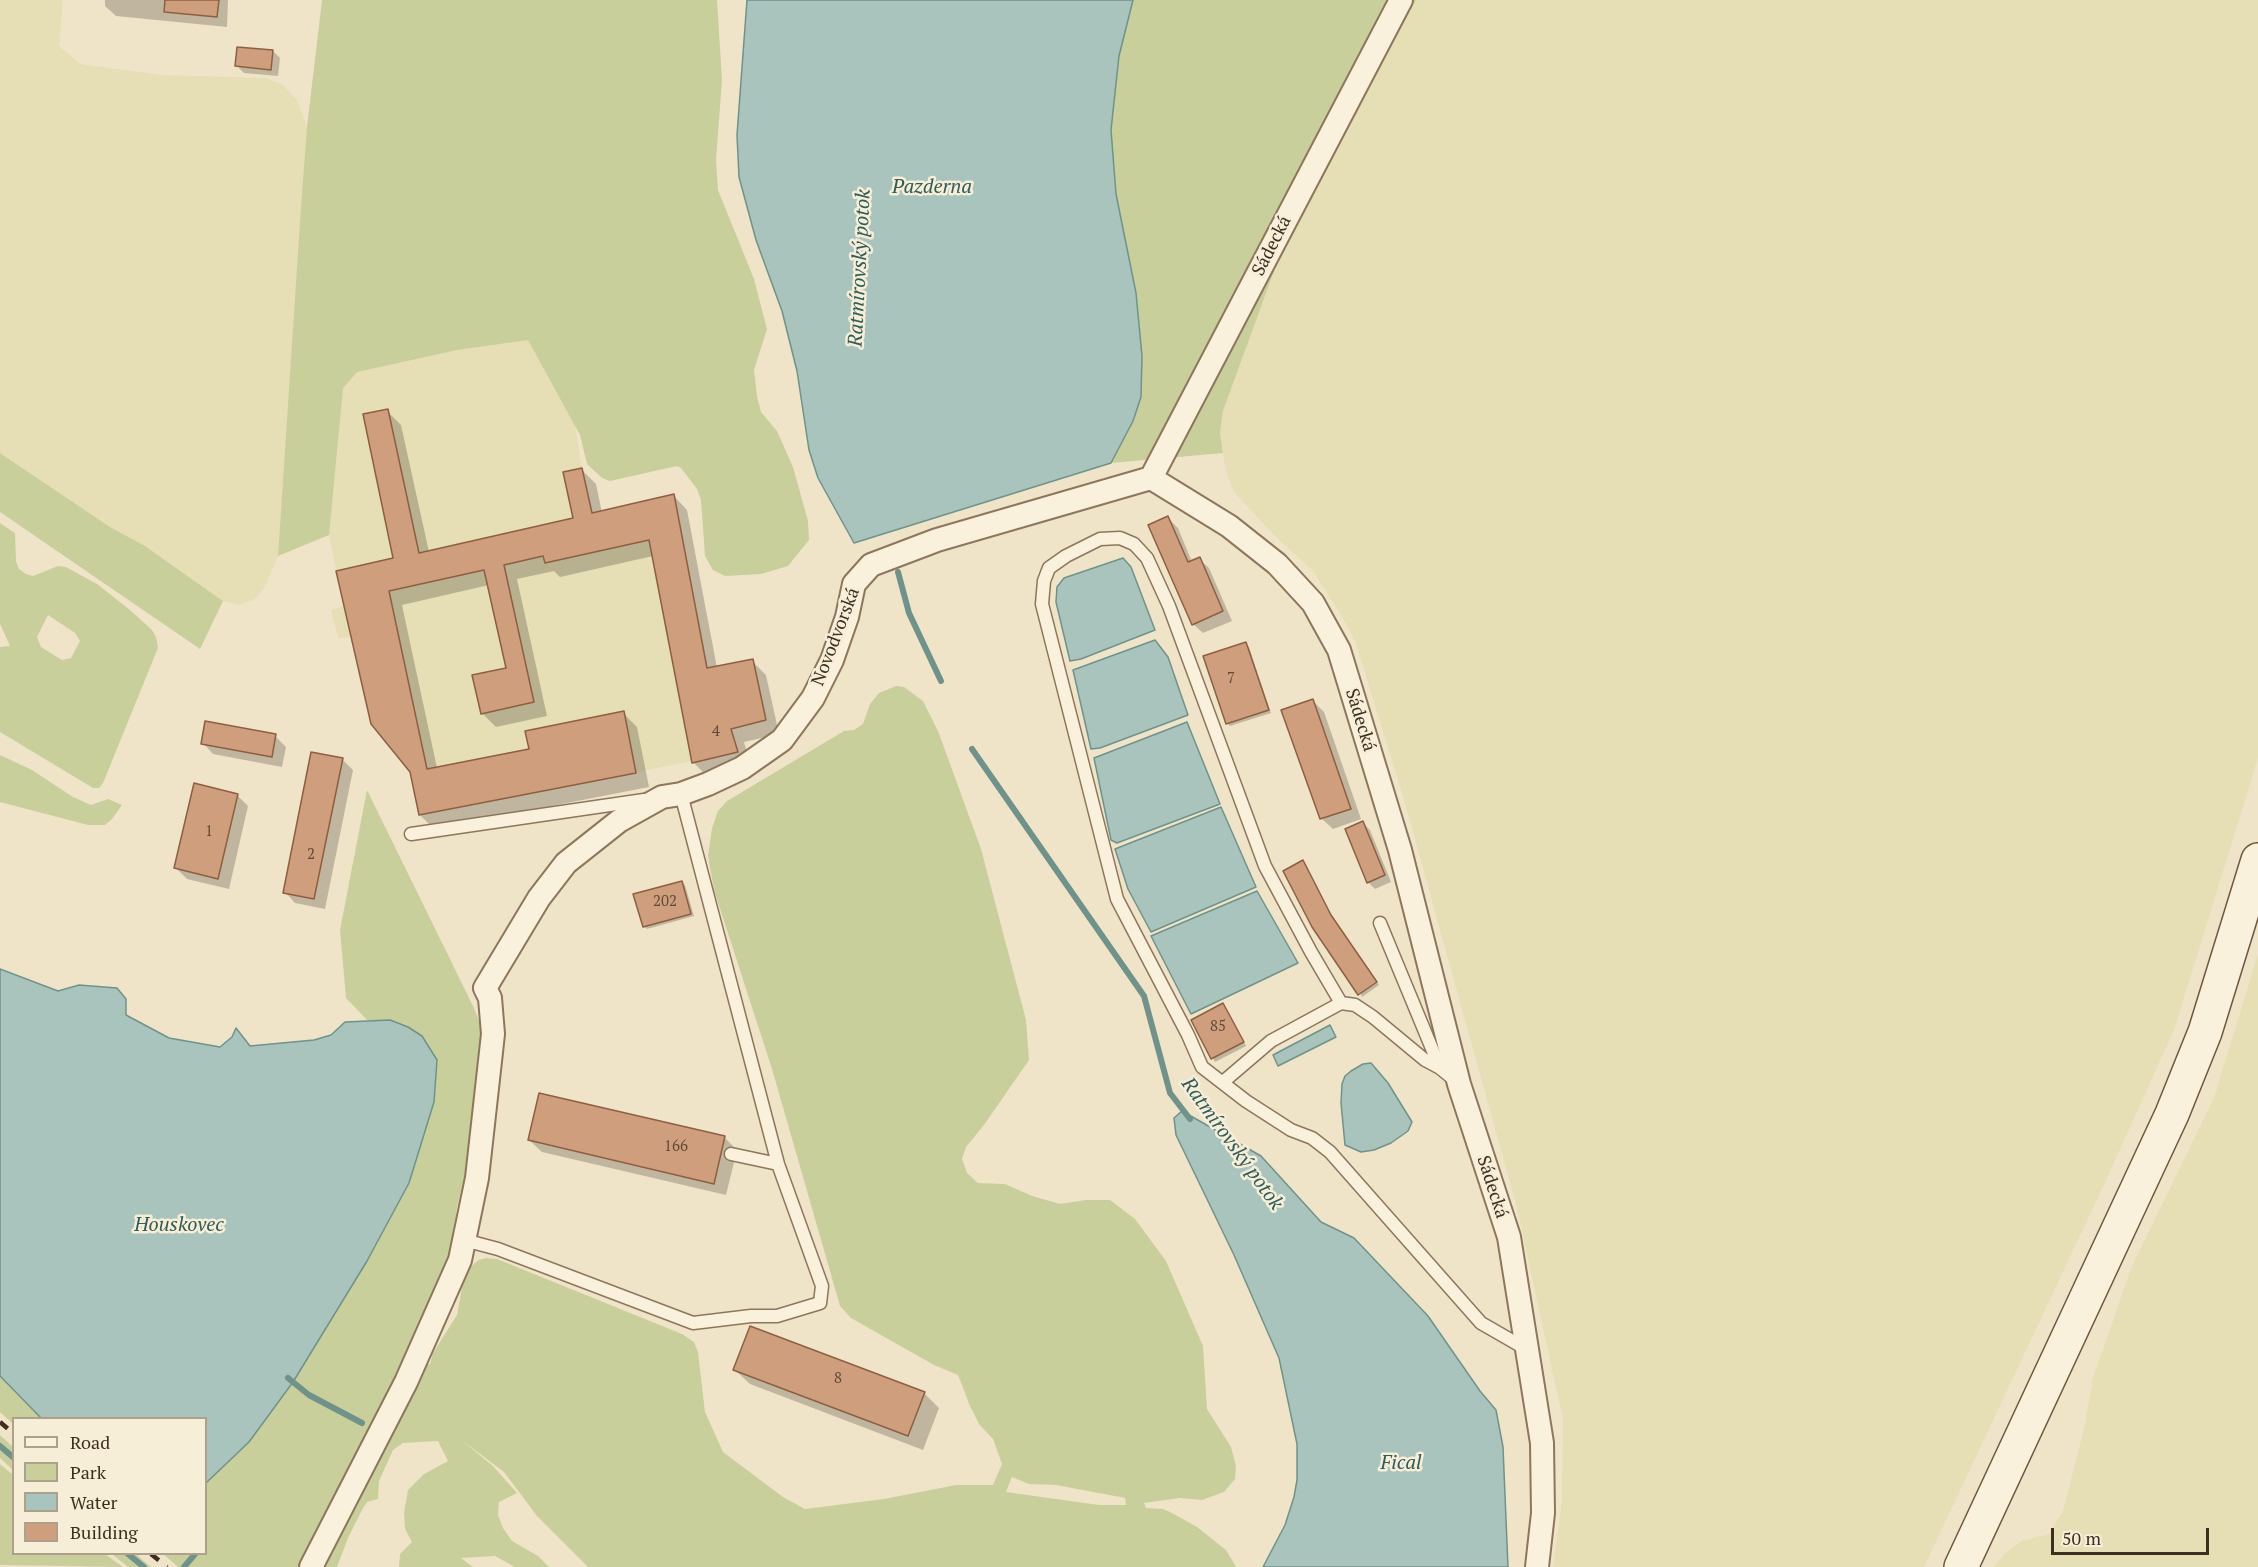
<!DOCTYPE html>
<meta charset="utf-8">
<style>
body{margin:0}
#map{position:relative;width:2258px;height:1567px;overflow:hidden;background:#f0e4c8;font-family:"PT Serif",serif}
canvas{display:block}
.legend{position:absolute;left:12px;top:1417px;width:195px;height:138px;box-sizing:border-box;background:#f7eed8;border:2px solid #ada18e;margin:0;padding:8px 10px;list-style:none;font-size:18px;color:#3d2e20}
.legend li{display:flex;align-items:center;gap:12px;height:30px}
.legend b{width:30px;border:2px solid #ada18e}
.scale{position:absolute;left:2051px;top:1528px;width:158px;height:27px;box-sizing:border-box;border:3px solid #3d2e20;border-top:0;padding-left:8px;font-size:18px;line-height:21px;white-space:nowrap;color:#3d2e20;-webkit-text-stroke:4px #f7eed8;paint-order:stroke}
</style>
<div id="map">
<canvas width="2258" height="1567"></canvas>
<ul class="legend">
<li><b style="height:8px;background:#faf1dc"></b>Road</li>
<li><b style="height:16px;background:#c9cf9b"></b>Park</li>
<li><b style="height:16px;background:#a9c4bc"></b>Water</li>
<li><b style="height:16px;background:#cf9f7d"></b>Building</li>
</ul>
<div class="scale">50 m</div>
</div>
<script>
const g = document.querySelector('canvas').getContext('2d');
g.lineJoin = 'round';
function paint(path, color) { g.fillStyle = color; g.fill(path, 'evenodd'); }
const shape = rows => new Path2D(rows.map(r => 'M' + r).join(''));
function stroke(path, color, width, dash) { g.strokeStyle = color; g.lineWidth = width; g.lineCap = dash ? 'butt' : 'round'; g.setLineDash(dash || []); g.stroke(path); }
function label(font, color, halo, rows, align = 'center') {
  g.font = font + ' "PT Serif",serif'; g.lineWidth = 5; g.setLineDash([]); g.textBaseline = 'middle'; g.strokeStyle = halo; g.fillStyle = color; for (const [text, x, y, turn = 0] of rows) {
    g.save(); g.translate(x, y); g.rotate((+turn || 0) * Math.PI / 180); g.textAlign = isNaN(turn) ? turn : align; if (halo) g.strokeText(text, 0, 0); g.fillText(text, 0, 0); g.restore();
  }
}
paint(shape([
 [0,0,63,0,59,46,80,64,161,75,267,78,283,85,297,100,307,127,278,556,264,588,255,599,239,605,223,601,145,546,110,527,0,453],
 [1416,0,2258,0,2258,758,2174,1030,2101,1191,1924,1567,1553,1567,1562,1501,1563,1420,1517,1208,1403,796,1355,641,1341,615,1313,571,1274,535,1234,492,1226,472,1220,433,1223,411,1281,252],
 [558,321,582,468,592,513,674,494,714,709,729,664,753,659,766,720,731,729,738,752,419,815,410,772,371,724,351,637,338,638,331,610,344,606,326,522,334,336],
 [2258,954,2258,1567,1994,1567,2006,1552,2022,1541,2049,1534,2063,1511,2085,1425,2093,1378,2132,1266,2214,1098]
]), '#e6deb5');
paint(shape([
 [322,0,717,0,722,80,716,160,718,190,754,279,767,329,754,370,757,396,761,412,777,431,793,467,808,521,809,540,788,566,761,574,725,576,713,570,705,556,701,500,697,489,681,468,677,466,610,481,602,478,587,464,580,435,528,340,457,350,357,372,343,388,329,535,278,556,301,207,307,127],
 [1133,0,1416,0,1281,252,1223,411,1220,433,1223,453,1111,463,1133,421,1111,130,1119,56],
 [0,453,110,527,145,546,223,601,200,649,0,512],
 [0,523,15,533,16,561,19,569,26,574,33,576,58,566,66,567,97,584,130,610,152,630,156,637,158,648,103,783,99,788,93,788,0,732,0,647,10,646,0,624],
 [48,615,75,633,80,641,71,658,62,660,41,647,37,637],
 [896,686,904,687,923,701,938,731,981,849,1026,1020,1029,1060,984,1125,966,1147,962,1159,967,1173,978,1183,1005,1184,1032,1196,1060,1204,1086,1200,1110,1200,1135,1219,1166,1261,1203,1346,1207,1409,1231,1447,1236,1466,1235,1479,1224,1492,1202,1500,1180,1498,1144,1503,1146,1508,1163,1509,1172,1513,1197,1527,1226,1550,1236,1567,588,1567,537,1516,504,1472,460,1439,493,1466,517,1493,499,1502,498,1515,503,1528,512,1541,538,1556,549,1567,515,1567,495,1556,461,1558,473,1567,399,1567,400,1554,412,1542,405,1529,404,1513,408,1490,424,1474,448,1461,438,1441,403,1443,393,1450,379,1481,378,1499,367,1502,362,1510,348,1538,337,1567,319,1567,421,1365,430,1364,433,1353,457,1315,463,1282,470,1267,479,1260,486,1258,497,1259,682,1334,694,1342,698,1352,705,1412,723,1452,783,1497,805,1509,884,1499,956,1485,993,1485,1002,1464,993,1439,979,1424,970,1406,958,1375,934,1365,851,1318,840,1306,772,1069,714,890,708,856,712,828,718,811,727,801,844,731,854,730,863,724,870,704,879,693],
 [1012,1477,1029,1484,1056,1485,1125,1498,1126,1505,1099,1505,1006,1492],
 [0,755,32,770,73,797,91,805,108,799,122,805,112,819,105,825,88,825,0,802],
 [367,790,474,1008,484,1034,477,1124,457,1207,448,1263,423,1324,302,1567,178,1567,163,1554,206,1554,206,1483,249,1442,437,1061,422,1036,390,1020,367,1020,346,998,340,930],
 [0,1376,6,1382,41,1418,14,1418,13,1424,0,1412],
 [0,1435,13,1447,13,1470,0,1458],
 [0,1464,13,1475,14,1554,105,1554,123,1567,0,1565],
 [112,1554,136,1554,151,1567,128,1567]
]), '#c9cf9b');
const water = shape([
 [747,0,1133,0,1119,56,1111,130,1116,194,1136,293,1142,356,1141,397,1133,421,1111,463,854,543,818,478,809,450,797,371,782,311,756,240,739,177,737,135,747,0],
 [1123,558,1131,567,1155,630,1081,659,1070,661,1056,602,1057,587,1064,578,1123,558],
 [1155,640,1168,657,1188,715,1100,748,1091,749,1073,670,1155,640],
 [1187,722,1220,804,1117,843,1111,840,1094,758,1187,722],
 [1221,807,1256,887,1151,932,1128,889,1115,849,1221,807],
 [1257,891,1298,963,1191,1014,1151,936,1257,891],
 [0,969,58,991,79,985,117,988,126,999,126,1015,169,1038,220,1047,232,1037,236,1028,250,1046,314,1040,331,1035,345,1022,390,1020,408,1027,422,1036,437,1060,434,1102,409,1183,367,1261,293,1382,249,1442,206,1483,206,1418,41,1418,0,1376,0,969],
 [1330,1025,1336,1037,1278,1066,1273,1055,1330,1025],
 [1371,1063,1388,1083,1412,1122,1408,1131,1391,1143,1374,1150,1361,1152,1345,1145,1341,1103,1342,1084,1345,1076,1351,1071,1363,1064,1371,1063],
 [1182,1111,1261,1156,1321,1222,1354,1238,1428,1316,1480,1391,1496,1410,1503,1447,1508,1567,1263,1567,1285,1525,1294,1497,1297,1480,1297,1444,1279,1358,1234,1255,1176,1135,1174,1118,1182,1111]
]);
paint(water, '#a9c4bc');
stroke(water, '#6f938a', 1.5);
paint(shape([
 [105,0,228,0,227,27,116,16,105,6],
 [273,51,280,58,278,76,244,73,237,66],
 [387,411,401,425,429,552,575,519,582,470,596,484,602,513,674,496,687,510,717,668,752,661,766,675,779,734,744,742,751,766,707,776,693,762,653,556,560,577,554,571,517,579,547,716,496,727,482,713,508,669,489,585,402,605,437,768,530,750,623,713,637,727,649,787,434,829,420,815,412,771,338,572,395,559],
 [1168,518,1178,528,1192,562,1199,559,1209,568,1232,621,1203,633,1193,624],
 [1246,644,1249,647,1271,713,1230,726,1227,723],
 [1313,701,1324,712,1361,819,1333,829,1322,819,1283,711],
 [275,736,286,747,282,767,213,754,203,743],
 [342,759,353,770,325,909,295,903,285,892],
 [237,795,248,806,229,889,187,879,176,868],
 [1363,823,1370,830,1391,882,1375,889,1368,882],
 [1303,862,1333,919,1379,985,1362,997],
 [682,882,685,885,694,916,647,929,644,926],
 [1223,1005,1246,1046,1215,1062,1193,1021],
 [724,1137,737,1150,726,1195,542,1152,529,1140],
 [735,1370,924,1393,939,1408,923,1450,750,1384]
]), '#0003');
stroke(shape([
 [898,572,909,613,941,681],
 [972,749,1144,996,1170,1093,1190,1119],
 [288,1378,309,1395,362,1423],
 [0,1446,14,1458],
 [128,1554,144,1567],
 [184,1567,195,1554]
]), '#6f938a', 6);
const building = shape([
 [165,0,219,0,217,17,164,12,165,0],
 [237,47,273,50,271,70,235,66,237,47],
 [388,409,419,553,573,518,563,472,582,468,592,513,674,494,707,668,753,659,766,720,731,729,738,752,692,763,649,540,545,563,543,556,504,565,534,702,481,714,472,675,506,668,484,570,389,591,427,769,529,749,525,731,624,711,636,773,419,815,410,772,371,724,336,571,393,558,363,414,388,409],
 [1168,516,1188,562,1200,557,1223,611,1192,625,1148,525,1168,516],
 [1246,642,1269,710,1226,724,1203,656,1246,642],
 [1313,699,1351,809,1320,819,1281,710,1313,699],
 [205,721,276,734,272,757,201,744,205,721],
 [311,752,343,758,314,899,283,893,311,752],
 [194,783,238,794,218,879,174,868,194,783],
 [1363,821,1385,875,1367,883,1345,829,1363,821],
 [1303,860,1331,915,1377,982,1358,995,1312,927,1283,871,1303,860],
 [682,881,691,914,643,927,633,894,682,881],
 [1223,1003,1244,1042,1211,1059,1191,1020,1223,1003],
 [539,1093,725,1136,714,1184,528,1140,539,1093],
 [750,1326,925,1392,908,1436,733,1370,750,1326]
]);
paint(building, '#cf9f7d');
stroke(building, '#8d5f41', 1.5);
const lane = shape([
 [411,834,644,800],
 [1380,923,1440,1068],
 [1341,1003,1311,952,1265,866,1169,606,1147,558,1134,544,1120,538,1100,539,1066,556,1049,568,1044,581,1042,604,1117,899,1188,1035,1202,1067,1246,1101,1291,1130,1312,1138,1330,1152,1481,1323,1528,1350],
 [1223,1082,1271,1041,1341,1003,1355,1005,1373,1017,1425,1060,1440,1068,1456,1081],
 [731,1154,778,1164],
 [464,1240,498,1249,693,1323,751,1316,777,1316,820,1303,822,1286,778,1164,681,794]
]);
const street = shape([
 [1151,478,1229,526,1277,564,1313,603,1339,650,1400,850,1459,1084,1509,1237,1542,1443,1543,1513,1537,1567],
 [1151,478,1401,0],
 [311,1567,406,1382,460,1260,477,1178,493,1034,490,998,485,988,539,898,566,863,619,821,662,797,681,794,708,784,742,768,782,740,813,698,832,660,847,617,854,584,871,565,937,540,1151,478]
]);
const secondary = shape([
 [1961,1567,2172,1114,2205,1032,2258,860]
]);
stroke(lane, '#8d765c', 15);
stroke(street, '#8d765c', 26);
stroke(secondary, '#6f573f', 36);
stroke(lane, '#faf1dc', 12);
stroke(street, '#faf1dc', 22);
stroke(secondary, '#faf1dc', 33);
stroke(shape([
 [0,1422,14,1434],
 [151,1554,167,1567]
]), '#3d2e20', 4.5, [10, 10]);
label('15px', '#624a37', null, [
 ["7",1231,679],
 ["4",716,732],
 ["1",209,832],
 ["2",311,855],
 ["202",665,902],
 ["85",1218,1027],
 ["166",676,1147],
 ["8",838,1379]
]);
label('18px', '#3d2e20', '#f7eed8', [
 ["Sádecká",1272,246,-63],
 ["Novodvorská",836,637,-69],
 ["Sádecká",1360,720,73],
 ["Sádecká",1492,1187,72]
]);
label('italic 20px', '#2f5d5a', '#f7eed8', [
 ["Pazderna",932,187],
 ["Ratmírovský potok",860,268,-87],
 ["Ratmírovský potok",1232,1144,54],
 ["Houskovec",179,1225],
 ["Fical",1401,1463]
]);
</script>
